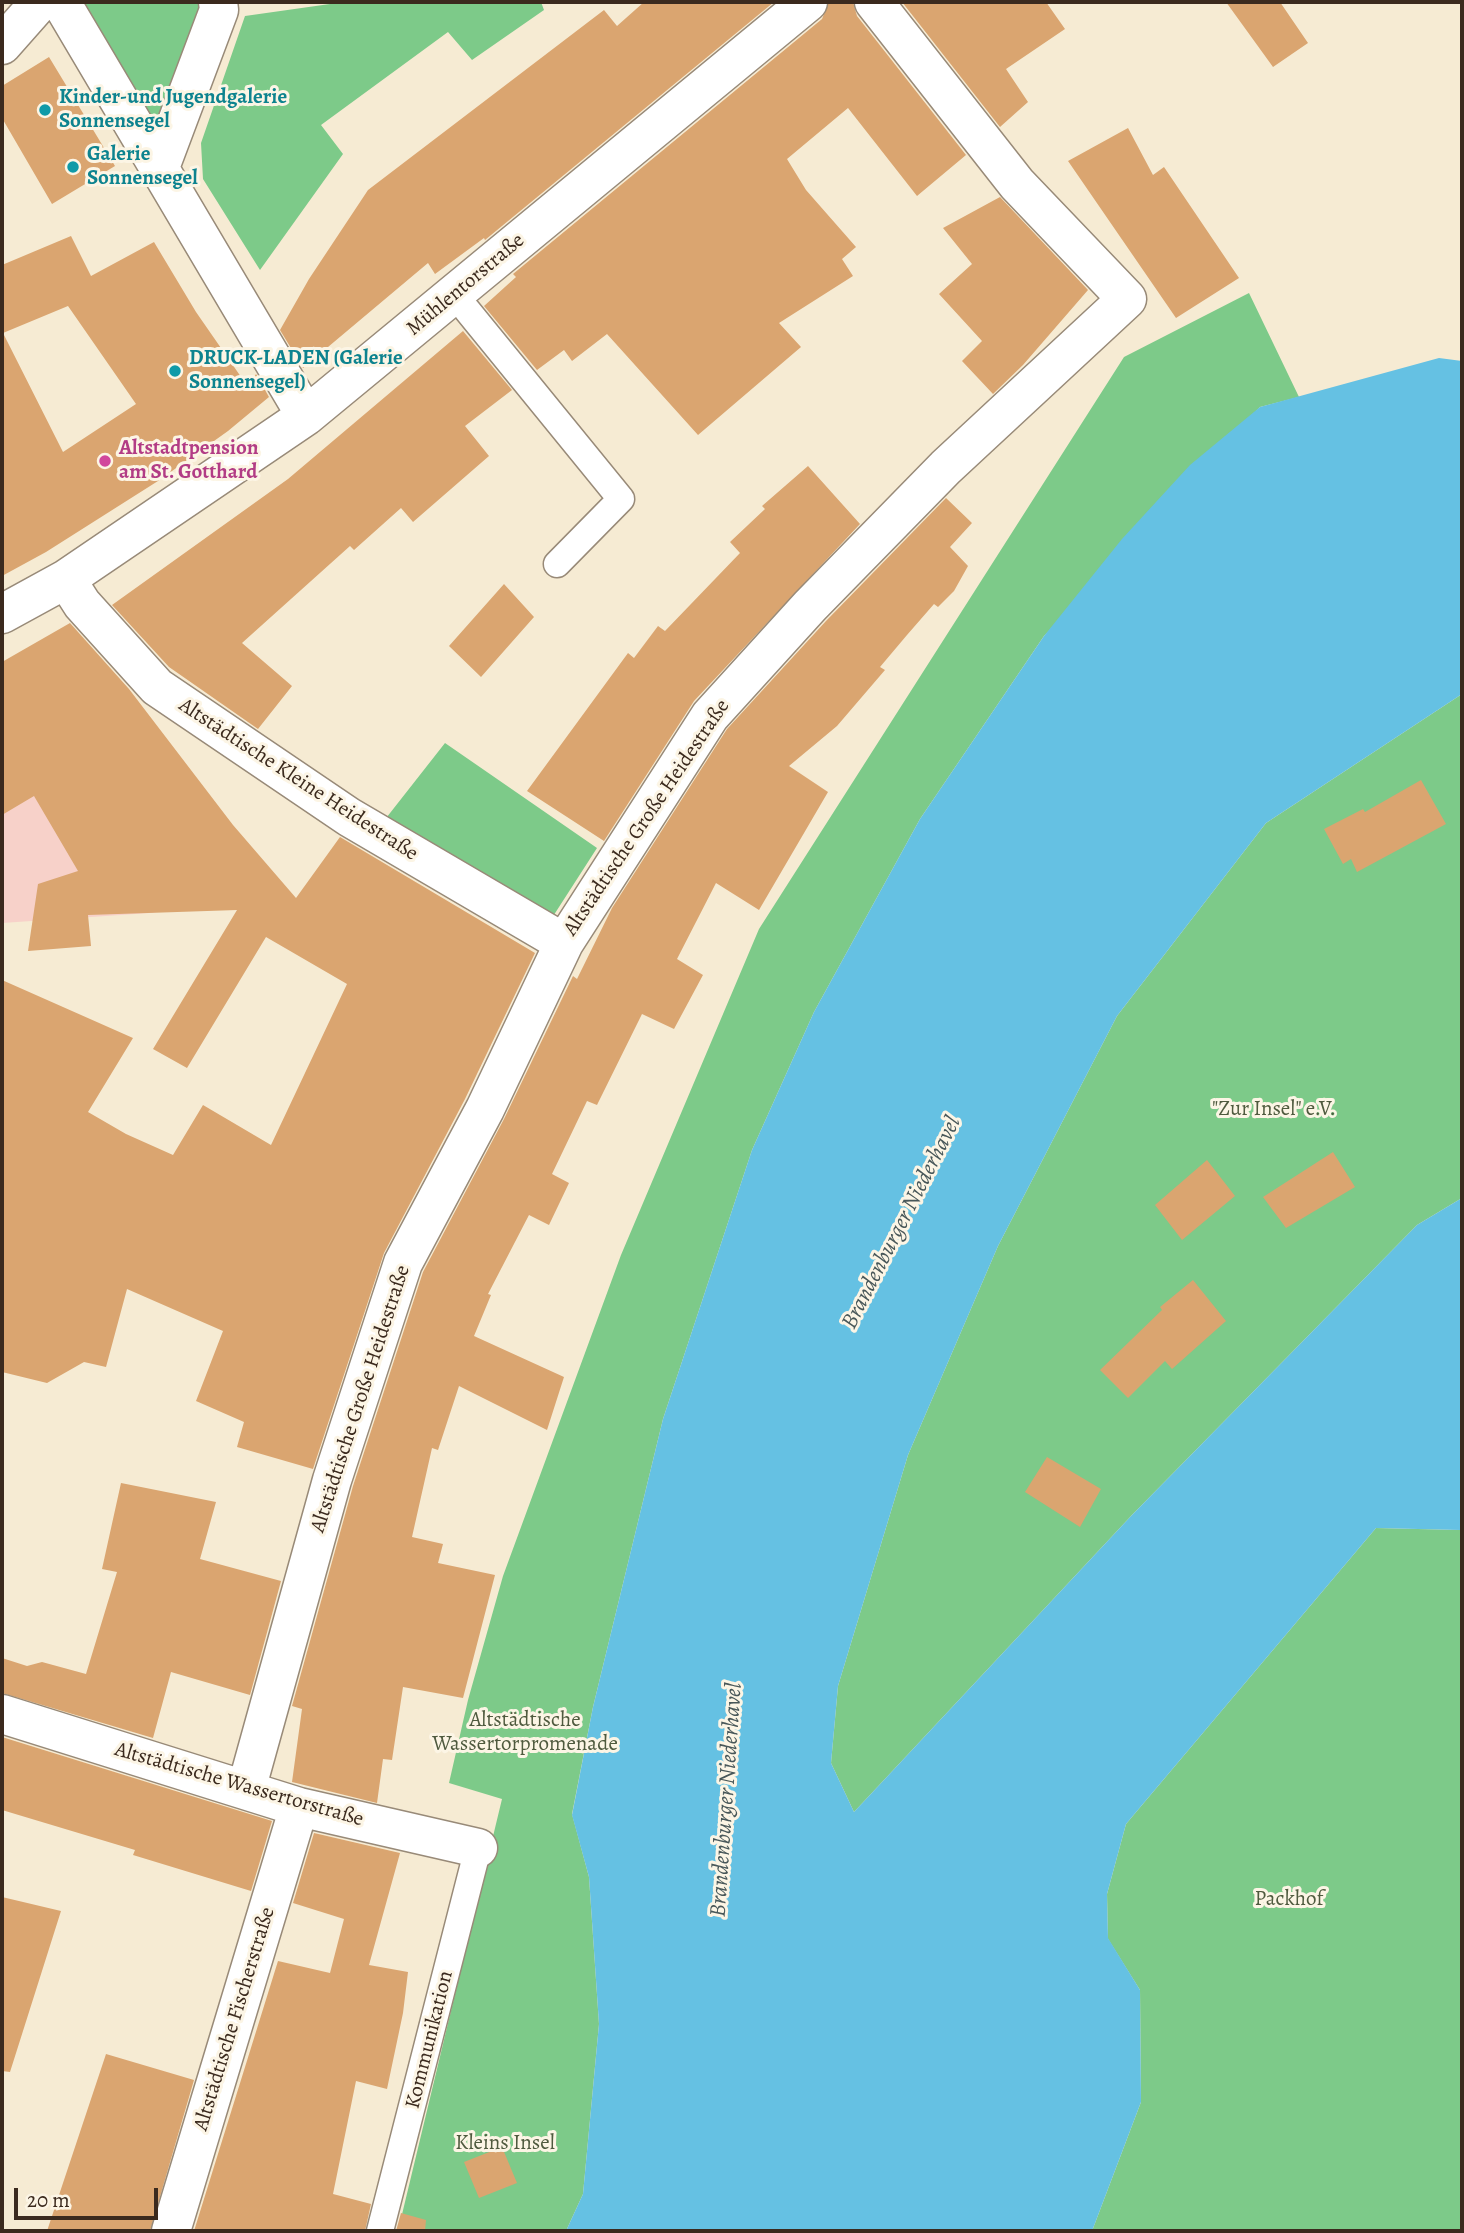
<!DOCTYPE html>
<meta charset="utf-8">
<style>
body{margin:0}
#map{position:relative;width:1464px;height:2233px;overflow:hidden;background:#f6ebd3;font-family:Alegreya,serif}
canvas{display:block}
.frame{position:absolute;inset:0;border:4px solid #3b2a1e;pointer-events:none}
.scale{position:absolute;left:14px;top:2188px;width:144px;height:32px;box-sizing:border-box;border:4px solid #3b2a1e;border-top:0;padding-left:9px;font-size:21px;line-height:24px;white-space:nowrap;color:#3b2a1e;-webkit-text-stroke:5px #fcf5e5;paint-order:stroke}
</style>
<div id="map">
<canvas width="1464" height="2233"></canvas>
<div class="frame"></div>
<div class="scale">20 m</div>
</div>
<script>
const g = document.querySelector('canvas').getContext('2d');
g.lineJoin = 'round';
function paint(path, color) { g.fillStyle = color; g.fill(path, 'evenodd'); }
const shape = rows => new Path2D(rows.map(r => 'M' + r).join(''));
function stroke(path, color, width, dash) { g.strokeStyle = color; g.lineWidth = width; g.lineCap = dash ? 'butt' : 'round'; g.setLineDash(dash || []); g.stroke(path); }
function label(font, color, halo, rows, align = 'center') {
  g.font = font + ' Alegreya,serif'; g.lineWidth = 6; g.setLineDash([]); g.textBaseline = 'middle'; g.strokeStyle = halo; g.fillStyle = color; for (const [text, x, y, turn = 0] of rows) {
    g.save(); g.translate(x, y); g.rotate((+turn || 0) * Math.PI / 180); g.textAlign = isNaN(turn) ? turn : align; if (halo) g.strokeText(text, 0, 0); g.fillText(text, 0, 0); g.restore();
  }
}
paint(shape([
 [15,764,205,904,150,913,2,923,2,772]
]), '#f7d1c9');
paint(shape([
 [84,2,203,2,156,135],
 [344,2,541,2,544,10,472,60,448,32,321,125,343,154,260,270,203,179,201,143,245,16],
 [1249,293,1299,397,1260,407,1044,636,920,819,814,1012,752,1150,663,1419,593,1707,572,1814,589,1877,599,2024,583,2194,566,2231,398,2231,502,1799,449,1783,468,1700,503,1576,621,1255,759,929,1124,357],
 [1462,694,1462,1198,1417,1225,1132,1515,854,1812,831,1763,838,1686,908,1455,998,1246,1117,1016,1266,823],
 [445,743,597,848,550,921,383,822],
 [1462,1526,1462,2231,1092,2231,1141,2102,1140,1990,1108,1939,1107,1894,1126,1824,1376,1528,1460,1530]
]), '#7dca89');
paint(shape([
 [1439,358,1462,361,1462,694,1266,823,1117,1016,998,1246,908,1455,838,1686,831,1763,854,1812,1132,1515,1417,1225,1462,1198,1462,1526,1460,1530,1376,1528,1126,1824,1107,1894,1108,1938,1140,1990,1141,2102,1092,2231,566,2231,583,2194,599,2024,589,1877,572,1815,593,1707,663,1419,752,1150,814,1012,920,819,1044,636,1122,539,1190,465,1260,407]
]), '#65c1e3');
paint(shape([
 [644,2,774,2,485,240,484,238,435,274,428,263,303,368,280,330,309,279,368,190,604,10,617,26],
 [829,2,853,2,857,16,966,155,917,196,848,108,787,159,806,190,856,247,842,259,853,276,779,323,801,347,698,435,607,334,572,361,564,350,537,370,484,306,516,277,513,274,822,19],
 [902,2,1046,2,1065,29,1006,69,1028,102,1000,127],
 [1226,2,1280,2,1308,43,1273,67],
 [49,57,115,166,52,204,2,118,2,86],
 [1128,128,1153,175,1164,167,1239,278,1176,318,1068,161],
 [1000,197,1088,290,1023,365,993,394,962,361,982,341,939,294,972,264,943,228],
 [71,236,91,276,154,242,196,312,248,387,256,374,269,397,228,431,158,481,46,552,2,576,2,265],
 [68,306,136,404,63,452,3,333],
 [463,331,512,390,465,426,489,456,413,522,401,508,354,550,350,546,242,643,292,686,258,729,169,667,112,605,288,479],
 [808,466,860,524,694,701,604,841,527,791,628,653,634,658,658,626,665,631,740,553,730,542,765,509,762,506],
 [946,498,972,523,950,547,968,566,954,591,938,607,934,604,907,635,880,667,885,670,837,726,789,766,828,792,759,910,716,883,677,959,703,975,674,1029,642,1014,597,1105,587,1101,552,1174,569,1183,549,1225,529,1215,488,1294,491,1295,474,1336,564,1377,547,1430,459,1386,438,1450,432,1448,412,1537,443,1544,438,1563,495,1575,463,1698,403,1687,392,1760,383,1759,377,1803,292,1782,302,1709,292,1706,353,1486,423,1272,504,1119,573,976,577,979,612,908,727,729,826,621],
 [504,584,534,617,481,677,449,646],
 [70,623,129,689,233,825,296,898,340,837,535,953,465,1099,384,1253,313,1469,237,1447,244,1422,196,1401,223,1331,127,1289,106,1367,84,1362,47,1383,2,1372,2,980,133,1038,88,1112,126,1134,173,1155,203,1105,271,1145,347,984,266,937,187,1068,153,1049,237,910,88,915,91,946,28,951,38,884,78,871,34,796,2,815,2,662],
 [1421,780,1446,824,1357,872,1351,859,1343,864,1324,829,1363,809,1365,812],
 [1333,1152,1355,1187,1286,1228,1263,1197],
 [1207,1160,1235,1196,1182,1240,1155,1205],
 [1193,1280,1226,1321,1172,1369,1165,1361,1128,1398,1100,1370,1162,1310,1160,1307],
 [1047,1457,1101,1489,1080,1527,1025,1492],
 [121,1483,216,1502,200,1559,281,1581,250,1695,171,1672,153,1738,2,1693,2,1658,27,1666,42,1662,86,1674,117,1572,102,1569],
 [2,1737,272,1821,251,1891,133,1855,135,1850,2,1810],
 [314,1833,400,1853,369,1965,408,1972,403,2013,387,2089,356,2081,333,2194,371,2204,365,2231,194,2231,278,1961,330,1973,344,1919,293,1903],
 [2,1897,61,1911,10,2072,2,2071],
 [106,2054,194,2080,150,2231,47,2231],
 [502,2147,517,2183,479,2198,464,2162],
 [401,2213,426,2220,425,2231,396,2231]
]), '#daa570');
const lane = shape([
 [467,310,621,499,557,564],
 [380,2231,478,1848]
]);
const street = shape([
 [61,2,306,416],
 [2,45,40,2],
 [159,170,219,10,218,2],
 [66,579,82,604,157,687,349,817,564,943],
 [2,614,66,579,306,416,808,2],
 [2,1714,299,1807,478,1848],
 [246,1790,332,1480,403,1263,485,1109,564,943,710,716,810,606,946,467,1127,299,1017,184,874,2],
 [171,2231,299,1807]
]);
stroke(lane, '#988a78', 29);
stroke(street, '#988a78', 41);
stroke(lane, '#fff', 26);
stroke(street, '#fff', 38);
for (const [x, y, r, color] of [
 [45,110,7,"#0f9aa8"],
 [73,167,7,"#0f9aa8"],
 [175,371,7,"#0f9aa8"],
 [105,461,7,"#d1479c"]
]) { const dot = new Path2D(); dot.arc(x, y, r, 0, 2 * Math.PI); g.fillStyle = color; g.fill(dot); stroke(dot, '#fcf5e5', 2.5); }
label('bold 21px', '#0d838f', '#fcf5e5', [
 ["Kinder-und Jugendgalerie",59,98],
 ["Sonnensegel",59,122],
 ["Galerie",87,155],
 ["Sonnensegel",87,179],
 ["DRUCK-LADEN (Galerie",189,359],
 ["Sonnensegel)",189,383]
], 'left');
label('21px', '#3b2a1e', '#fcf5e5', [
 ["Mühlentorstraße",466,285,-40],
 ["Altstädtische Kleine Heidestraße",298,780,33],
 ["Altstädtische Große Heidestraße",647,818,-56],
 ["Altstädtische Große Heidestraße",361,1399,-72],
 ["Altstädtische Wassertorstraße",239,1785,16],
 ["Altstädtische Fischerstraße",235,2019,-73],
 ["Kommunikation",430,2040,-76]
]);
label('bold 21px', '#b23c85', '#fcf5e5', [
 ["Altstadtpension",119,449],
 ["am St. Gotthard",119,473]
], 'left');
label('21px', '#4f5a3e', '#fcf5e5', [
 ["\"Zur Insel\" e.V.",1274,1110],
 ["Altstädtische",525,1721],
 ["Wassertorpromenade",525,1745],
 ["Packhof",1289,1900],
 ["Kleins Insel",505,2144]
]);
label('italic 23px', '#485759', '#fcf5e5', [
 ["Brandenburger Niederhavel",902,1223,-63],
 ["Brandenburger Niederhavel",727,1800,-86]
]);
</script>
